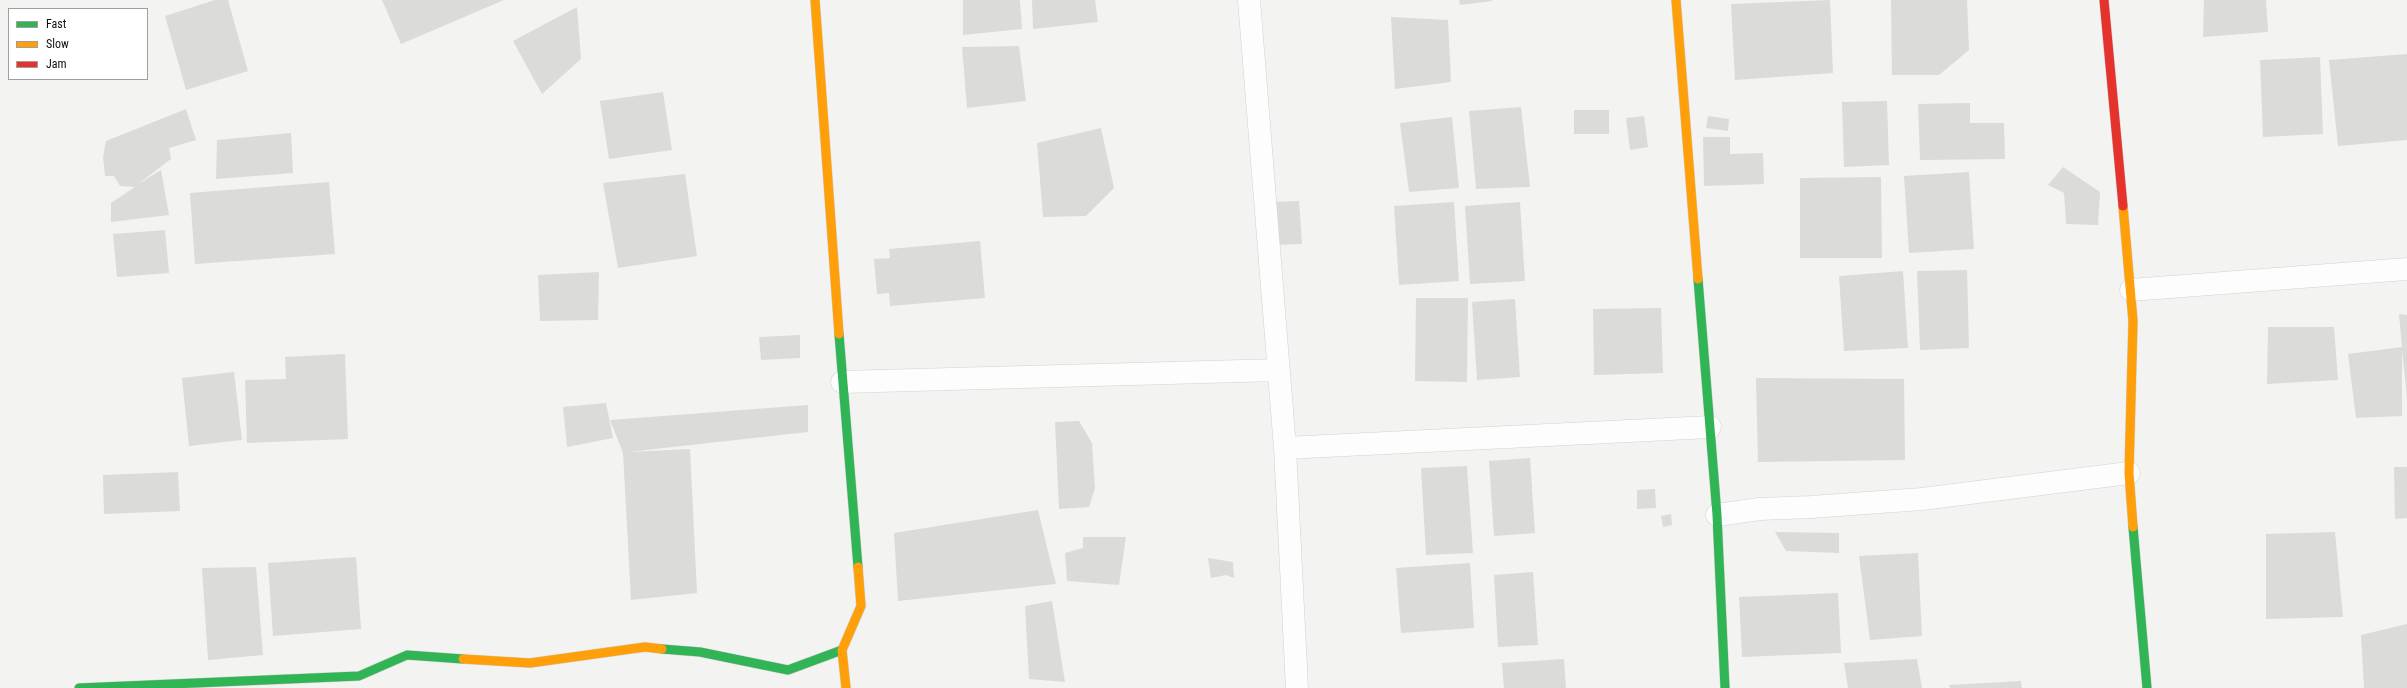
<!DOCTYPE html>
<style>
body{margin:0}
#map{position:relative;width:2407px;height:688px;overflow:hidden;background:#f3f3f1;font-family:"Roboto Condensed",sans-serif}
canvas{display:block}
.legend{position:absolute;left:8px;top:8px;width:140px;height:72px;box-sizing:border-box;background:#fff;border:1px solid #9f9f9e;margin:0;padding:5px 7px;list-style:none;font-size:12px;color:#0e0e0d}
.legend li{display:flex;align-items:center;gap:8px;height:20px}
.legend b{width:20px;border:1px solid #9f9f9e}
</style>
<div id="map">
<canvas width="2407" height="688"></canvas>
<ul class="legend">
<li><b style="height:5px;background:#30b455"></b>Fast</li>
<li><b style="height:5px;background:#ff9f0a"></b>Slow</li>
<li><b style="height:5px;background:#e5322d"></b>Jam</li>
</ul>
</div>
<script>
const g = document.querySelector('canvas').getContext('2d');
g.lineJoin = 'round';
function paint(path, color) { g.fillStyle = color; g.fill(path, 'evenodd'); }
const shape = rows => new Path2D(rows.map(r => 'M' + r).join(''));
function stroke(path, color, width, dash) { g.strokeStyle = color; g.lineWidth = width; g.lineCap = dash ? 'butt' : 'round'; g.setLineDash(dash || []); g.stroke(path); }
paint(shape([
 [215,0,228,0,248,71,186,90,165,16],
 [382,0,504,0,401,44],
 [963,0,1020,0,1022,29,963,35],
 [1032,0,1095,0,1098,22,1033,29],
 [1459,0,1492,0,1492,1,1460,5],
 [1830,0,1833,73,1735,80,1731,4],
 [1891,0,1967,0,1969,50,1939,75,1892,75],
 [2204,0,2266,0,2268,32,2203,37],
 [577,7,581,59,542,94,513,41],
 [1391,17,1448,20,1451,82,1395,89],
 [1019,46,1026,101,967,108,962,47],
 [2407,54,2407,140,2338,146,2329,60],
 [2320,57,2323,134,2263,137,2260,60],
 [663,92,672,150,609,159,600,101],
 [1887,101,1889,165,1844,167,1842,102],
 [1970,103,1970,123,2004,123,2005,159,1920,160,1918,104],
 [1521,107,1530,187,1476,189,1469,111],
 [186,109,196,140,169,148,171,159,138,184,161,170,169,215,111,222,111,203,135,187,120,186,114,176,105,176,103,157,106,141],
 [1574,110,1609,110,1609,134,1574,134],
 [1644,116,1648,147,1630,150,1626,118],
 [1708,116,1729,119,1728,131,1706,128],
 [1452,117,1459,188,1409,192,1400,123],
 [1101,128,1114,188,1086,216,1043,217,1037,143],
 [291,133,293,173,216,179,217,140],
 [1703,137,1730,137,1730,154,1763,153,1764,184,1704,186],
 [2063,167,2100,192,2098,225,2066,224,2064,193,2048,185],
 [1969,172,1974,249,1909,253,1904,176],
 [685,174,697,256,618,268,603,183],
 [1881,177,1882,258,1800,258,1800,178],
 [329,182,335,254,195,264,190,193],
 [1299,201,1302,244,1276,245,1273,202],
 [1454,202,1459,281,1399,285,1394,206],
 [1520,202,1525,281,1470,284,1465,206],
 [165,230,169,273,117,277,113,234],
 [980,241,985,298,890,306,889,293,877,294,874,259,890,258,889,249],
 [1967,270,1969,348,1920,350,1917,271],
 [1903,271,1908,348,1844,351,1839,276],
 [599,272,598,320,540,321,538,275],
 [1416,298,1468,298,1467,382,1415,381],
 [1515,299,1520,377,1477,380,1472,302],
 [1661,308,1663,373,1594,375,1593,309],
 [2399,314,2407,315,2407,397,2402,350,2402,416,2356,418,2348,354,2402,347],
 [2268,327,2334,327,2338,380,2267,384],
 [800,335,800,358,761,360,759,337],
 [345,354,348,439,247,443,245,380,286,379,285,357],
 [234,372,242,440,189,446,182,378],
 [1756,378,1904,379,1905,460,1758,462],
 [606,403,613,438,567,447,563,407],
 [808,405,808,432,628,452,690,449,697,593,631,600,623,453,610,420],
 [1079,421,1092,443,1095,488,1089,507,1059,509,1055,422],
 [1530,458,1535,533,1494,536,1489,461],
 [1467,466,1473,553,1426,555,1421,468],
 [2394,467,2407,467,2407,518,2395,519],
 [178,472,180,511,104,514,103,475],
 [1655,489,1656,508,1637,509,1637,490],
 [1038,510,1056,584,898,601,894,533],
 [1671,514,1672,525,1663,527,1661,516],
 [1775,532,1839,533,1839,553,1786,551],
 [2335,532,2343,617,2266,619,2266,534],
 [1083,537,1126,537,1119,585,1067,581,1065,553,1083,548],
 [1918,553,1922,636,1870,640,1859,556],
 [356,557,361,629,273,636,268,563],
 [1208,558,1233,562,1234,578,1226,575,1211,578],
 [1470,563,1474,628,1401,633,1396,568],
 [256,567,263,655,208,660,202,568],
 [1533,572,1538,645,1498,647,1494,575],
 [1838,593,1841,653,1742,657,1739,597],
 [1052,601,1065,682,1029,679,1025,606],
 [2407,624,2407,688,2364,688,2361,635],
 [1564,659,1566,688,1504,688,1502,663],
 [1917,659,1922,688,1848,688,1844,663],
 [2021,681,2022,688,1950,688,1949,685]
]), '#dbdbd9');
const street = shape([
 [1249,0,1285,448,1297,688],
 [2131,290,2407,269],
 [842,382,1278,370],
 [1285,448,1710,427],
 [1717,515,1760,509,1811,507,1922,499,2129,473]
]);
const fast = shape([
 [1698,279,1717,515,1725,688],
 [839,334,858,567],
 [2133,527,2147,688],
 [662,649,700,652,788,670,842,650],
 [79,688,359,676,407,655,463,659]
]);
const slow = shape([
 [815,0,839,334],
 [1676,0,1698,279],
 [2123,206,2133,321,2129,473,2133,527],
 [463,659,530,663,645,647,662,649],
 [846,688,842,650,861,606,858,567]
]);
const jam = shape([
 [2104,0,2123,206]
]);
stroke(street, '#d1d1cf', 23);
stroke(fast, '#d1d1cf', 10);
stroke(slow, '#d1d1cf', 10);
stroke(jam, '#d1d1cf', 10);
stroke(street, '#fdfdfd', 22);
stroke(fast, '#30b455', 9);
stroke(slow, '#ff9f0a', 9);
stroke(jam, '#e5322d', 9);
</script>
